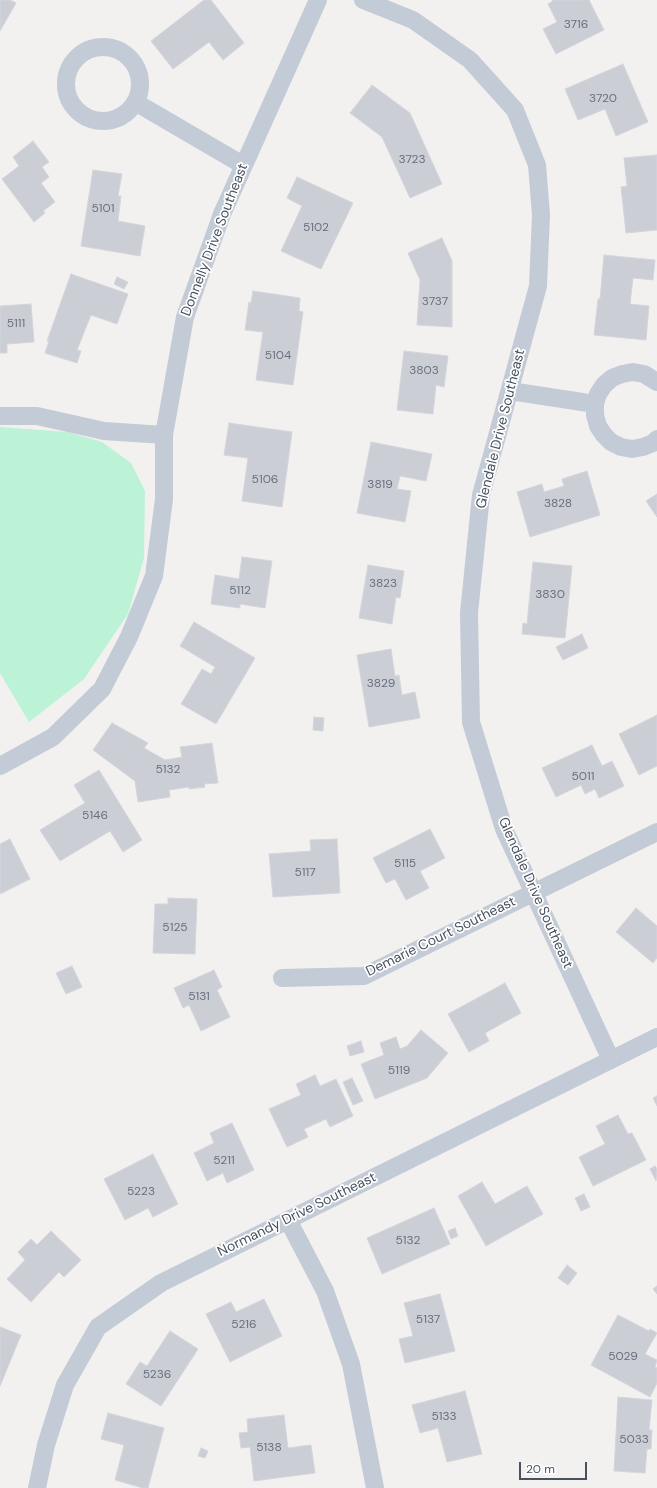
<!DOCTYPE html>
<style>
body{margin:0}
#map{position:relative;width:657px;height:1488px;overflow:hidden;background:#f3f0f0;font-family:"DM Sans",sans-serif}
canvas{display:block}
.scale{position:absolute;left:519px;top:1462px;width:68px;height:18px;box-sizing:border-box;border:2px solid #47515f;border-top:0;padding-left:5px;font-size:12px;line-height:14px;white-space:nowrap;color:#47515f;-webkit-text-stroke:3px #fff;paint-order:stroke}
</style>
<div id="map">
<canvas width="657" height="1488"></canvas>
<div class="scale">20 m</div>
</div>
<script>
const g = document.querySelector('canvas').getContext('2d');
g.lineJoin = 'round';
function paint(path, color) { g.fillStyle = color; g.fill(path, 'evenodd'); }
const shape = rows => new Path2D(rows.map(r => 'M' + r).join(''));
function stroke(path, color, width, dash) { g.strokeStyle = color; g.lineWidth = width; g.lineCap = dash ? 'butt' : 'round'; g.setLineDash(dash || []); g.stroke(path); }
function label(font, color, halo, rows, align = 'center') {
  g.font = font + ' "DM Sans",sans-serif'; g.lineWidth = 3.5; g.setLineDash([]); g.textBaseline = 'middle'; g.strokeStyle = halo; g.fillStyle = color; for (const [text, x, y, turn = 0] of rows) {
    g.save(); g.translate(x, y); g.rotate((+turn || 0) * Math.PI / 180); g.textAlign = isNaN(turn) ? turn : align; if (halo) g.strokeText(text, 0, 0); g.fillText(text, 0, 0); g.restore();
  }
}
paint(shape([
 [0,427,67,432,102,442,131,463,145,491,144,558,128,614,84,679,29,722,0,673]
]), '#bcf2d6');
const building = shape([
 [0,0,10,0,16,3,0,31,0,0],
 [204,0,211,0,244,43,223,60,209,42,173,69,151,41,204,0],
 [552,0,589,0,604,30,556,54,543,29,557,22,548,4,553,1,552,0],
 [623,64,648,122,616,136,605,109,578,120,565,89,623,64],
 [372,85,410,113,442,184,410,198,382,137,350,113,372,85],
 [33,141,49,162,42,167,49,177,41,183,55,202,43,211,45,213,34,222,2,179,19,166,13,157,33,141],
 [657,155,657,230,626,233,621,187,627,186,624,158,657,155],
 [93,170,122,174,118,196,121,196,118,221,145,226,140,256,81,246,93,170],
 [297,177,353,203,321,269,281,251,302,206,287,198,297,177],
 [442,238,452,261,452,327,417,325,420,280,408,253,442,238],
 [604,255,655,260,653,280,633,278,630,304,649,306,646,340,594,335,598,299,600,299,604,255],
 [71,274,128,294,117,324,91,315,77,350,81,351,77,363,45,353,49,341,47,341,71,274],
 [117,277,128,282,124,289,114,284,117,277],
 [253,291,300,298,299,311,303,312,293,385,256,380,263,332,245,330,249,302,251,303,253,291],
 [31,304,34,342,7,344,7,353,0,353,0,306,31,304],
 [404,351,448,356,444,387,436,385,433,414,397,410,404,351],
 [229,423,292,432,282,507,242,501,248,458,224,455,229,423],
 [371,442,432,454,426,481,400,476,397,489,411,491,405,522,357,513,371,442],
 [587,471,600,515,530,537,517,492,542,484,544,492,564,486,562,479,587,471],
 [657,494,657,517,646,501,657,494],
 [242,557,272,561,265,608,240,604,240,608,211,604,215,575,239,579,242,557],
 [533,562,572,566,565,638,522,634,523,623,527,624,533,562],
 [368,565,404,571,400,598,396,597,392,624,359,618,368,565],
 [194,622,255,658,216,724,181,704,202,669,211,674,215,667,180,646,194,622],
 [582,634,588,648,563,660,556,647,582,634],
 [391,649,395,676,399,675,402,695,415,692,420,718,369,727,357,655,391,649],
 [657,715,657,766,639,775,619,734,657,715],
 [314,717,324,718,323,731,313,730,314,717],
 [112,723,148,743,144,748,165,760,182,757,180,747,212,743,218,783,204,784,205,787,189,789,189,787,169,790,170,797,138,802,135,781,93,750,112,723],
 [592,745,602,766,612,761,624,786,599,798,595,789,585,794,581,785,556,797,542,768,592,745],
 [99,770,142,840,123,852,110,831,60,861,40,830,85,803,74,785,99,770],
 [430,829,445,858,420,871,429,888,406,900,395,879,386,883,373,858,430,829],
 [10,839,30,879,0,894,0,844,10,839],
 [337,839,340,893,273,897,269,854,311,851,310,840,337,839],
 [168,898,197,899,195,954,153,953,155,904,168,904,168,898],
 [636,908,657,926,657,958,653,963,616,932,636,908],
 [72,966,82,987,66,994,56,973,72,966],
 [214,970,222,987,217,990,230,1017,201,1031,189,1005,183,1008,174,988,214,970],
 [505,983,521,1013,485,1033,489,1041,469,1052,448,1014,505,983],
 [421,1030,448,1053,427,1078,375,1099,361,1064,384,1055,380,1043,396,1037,400,1049,407,1046,421,1030],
 [361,1041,364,1052,350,1056,347,1046,361,1041],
 [315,1075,320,1086,336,1079,353,1116,330,1127,326,1119,304,1129,308,1137,287,1147,269,1109,301,1095,296,1084,315,1075],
 [352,1078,363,1101,353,1105,343,1082,352,1078],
 [657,1096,657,1106,653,1098,657,1096],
 [618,1115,628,1134,632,1133,646,1160,593,1186,579,1157,605,1144,596,1126,618,1115],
 [232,1123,254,1170,227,1183,223,1173,207,1181,194,1153,214,1143,210,1133,232,1123],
 [153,1154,178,1204,153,1217,148,1208,125,1220,104,1179,153,1154],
 [655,1166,657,1169,656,1181,650,1169,655,1166],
 [482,1182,495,1204,527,1186,543,1214,486,1246,458,1196,482,1182],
 [584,1194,590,1207,581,1211,575,1198,584,1194],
 [434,1208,450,1244,382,1274,367,1238,434,1208],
 [455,1228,458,1236,451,1239,448,1231,455,1228],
 [51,1231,81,1260,64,1277,59,1272,31,1302,7,1279,25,1260,18,1252,31,1239,37,1245,51,1231],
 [567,1265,577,1273,568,1285,558,1278,567,1265],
 [657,1286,657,1294,653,1289,657,1286],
 [440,1294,455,1351,405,1363,399,1339,413,1336,404,1303,440,1294],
 [264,1299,282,1336,230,1362,206,1314,231,1302,236,1312,264,1299],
 [618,1315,649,1331,650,1329,657,1333,645,1354,657,1360,655,1367,657,1368,657,1383,650,1397,591,1365,618,1315],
 [0,1327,21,1335,0,1386,0,1327],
 [170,1331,198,1349,161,1406,126,1384,140,1362,147,1366,170,1331],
 [465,1391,482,1454,447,1462,438,1428,420,1433,412,1405,465,1391],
 [618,1397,652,1400,649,1430,652,1430,651,1449,647,1449,645,1473,614,1471,618,1397],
 [108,1413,164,1428,148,1488,143,1488,115,1480,124,1445,101,1439,108,1413],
 [284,1415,288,1448,311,1445,315,1473,254,1481,250,1447,241,1448,239,1433,248,1432,247,1419,284,1415],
 [201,1448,208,1451,205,1458,198,1456,201,1448]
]);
paint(building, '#ccced6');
stroke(building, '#d4d5dc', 1);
stroke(shape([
 [363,0,413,20,470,60,515,110,537,165,541,215,538,286,481,495,469,613,471,722,504,829,611,1060],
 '66 84a37 37 0 1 1 74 0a37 37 0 1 1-74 0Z',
 [135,102,243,165],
 [657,382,644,374,633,372,622,374,612,378,604,385,598,394,595,404,595,415,598,426,604,435,611,442,621,447,632,449,643,447,653,443,657,439],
 [510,391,595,404],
 [0,416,37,416,104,431,164,435],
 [0,766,53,737,102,689,129,637,154,576,164,499,164,435,185,317,222,214,318,0],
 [282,978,364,976,657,832],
 [288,1220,325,1291,351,1364,375,1488],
 [37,1488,46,1445,65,1385,98,1327,161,1283,657,1037]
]), '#c3cbd6', 18);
label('12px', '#68707d', null, [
 ["3716",576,25],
 ["3720",603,99],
 ["3723",412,160],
 ["5101",103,209],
 ["5102",316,228],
 ["3737",435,302],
 ["5111",16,324],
 ["5104",278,356],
 ["3803",424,371],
 ["5106",265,480],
 ["3819",380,485],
 ["3828",558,504],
 ["3823",383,584],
 ["5112",240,591],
 ["3830",550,595],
 ["3829",381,684],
 ["5132",168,770],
 ["5011",583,777],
 ["5146",95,816],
 ["5115",405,864],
 ["5117",305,873],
 ["5125",175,928],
 ["5131",199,997],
 ["5119",399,1071],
 ["5211",224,1161],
 ["5223",141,1192],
 ["5132",408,1241],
 ["5137",428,1320],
 ["5216",244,1325],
 ["5029",623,1357],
 ["5236",157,1375],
 ["5133",444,1417],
 ["5033",634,1440],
 ["5138",269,1448]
]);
label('14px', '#47515f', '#fff', [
 ["Donnelly Drive Southeast",215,240,-69],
 ["Glendale Drive Southeast",501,429,-76],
 ["Glendale Drive Southeast",535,893,66],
 ["Demarie Court Southeast",441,937,-26],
 ["Normandy Drive Southeast",297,1215,-26]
]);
</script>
